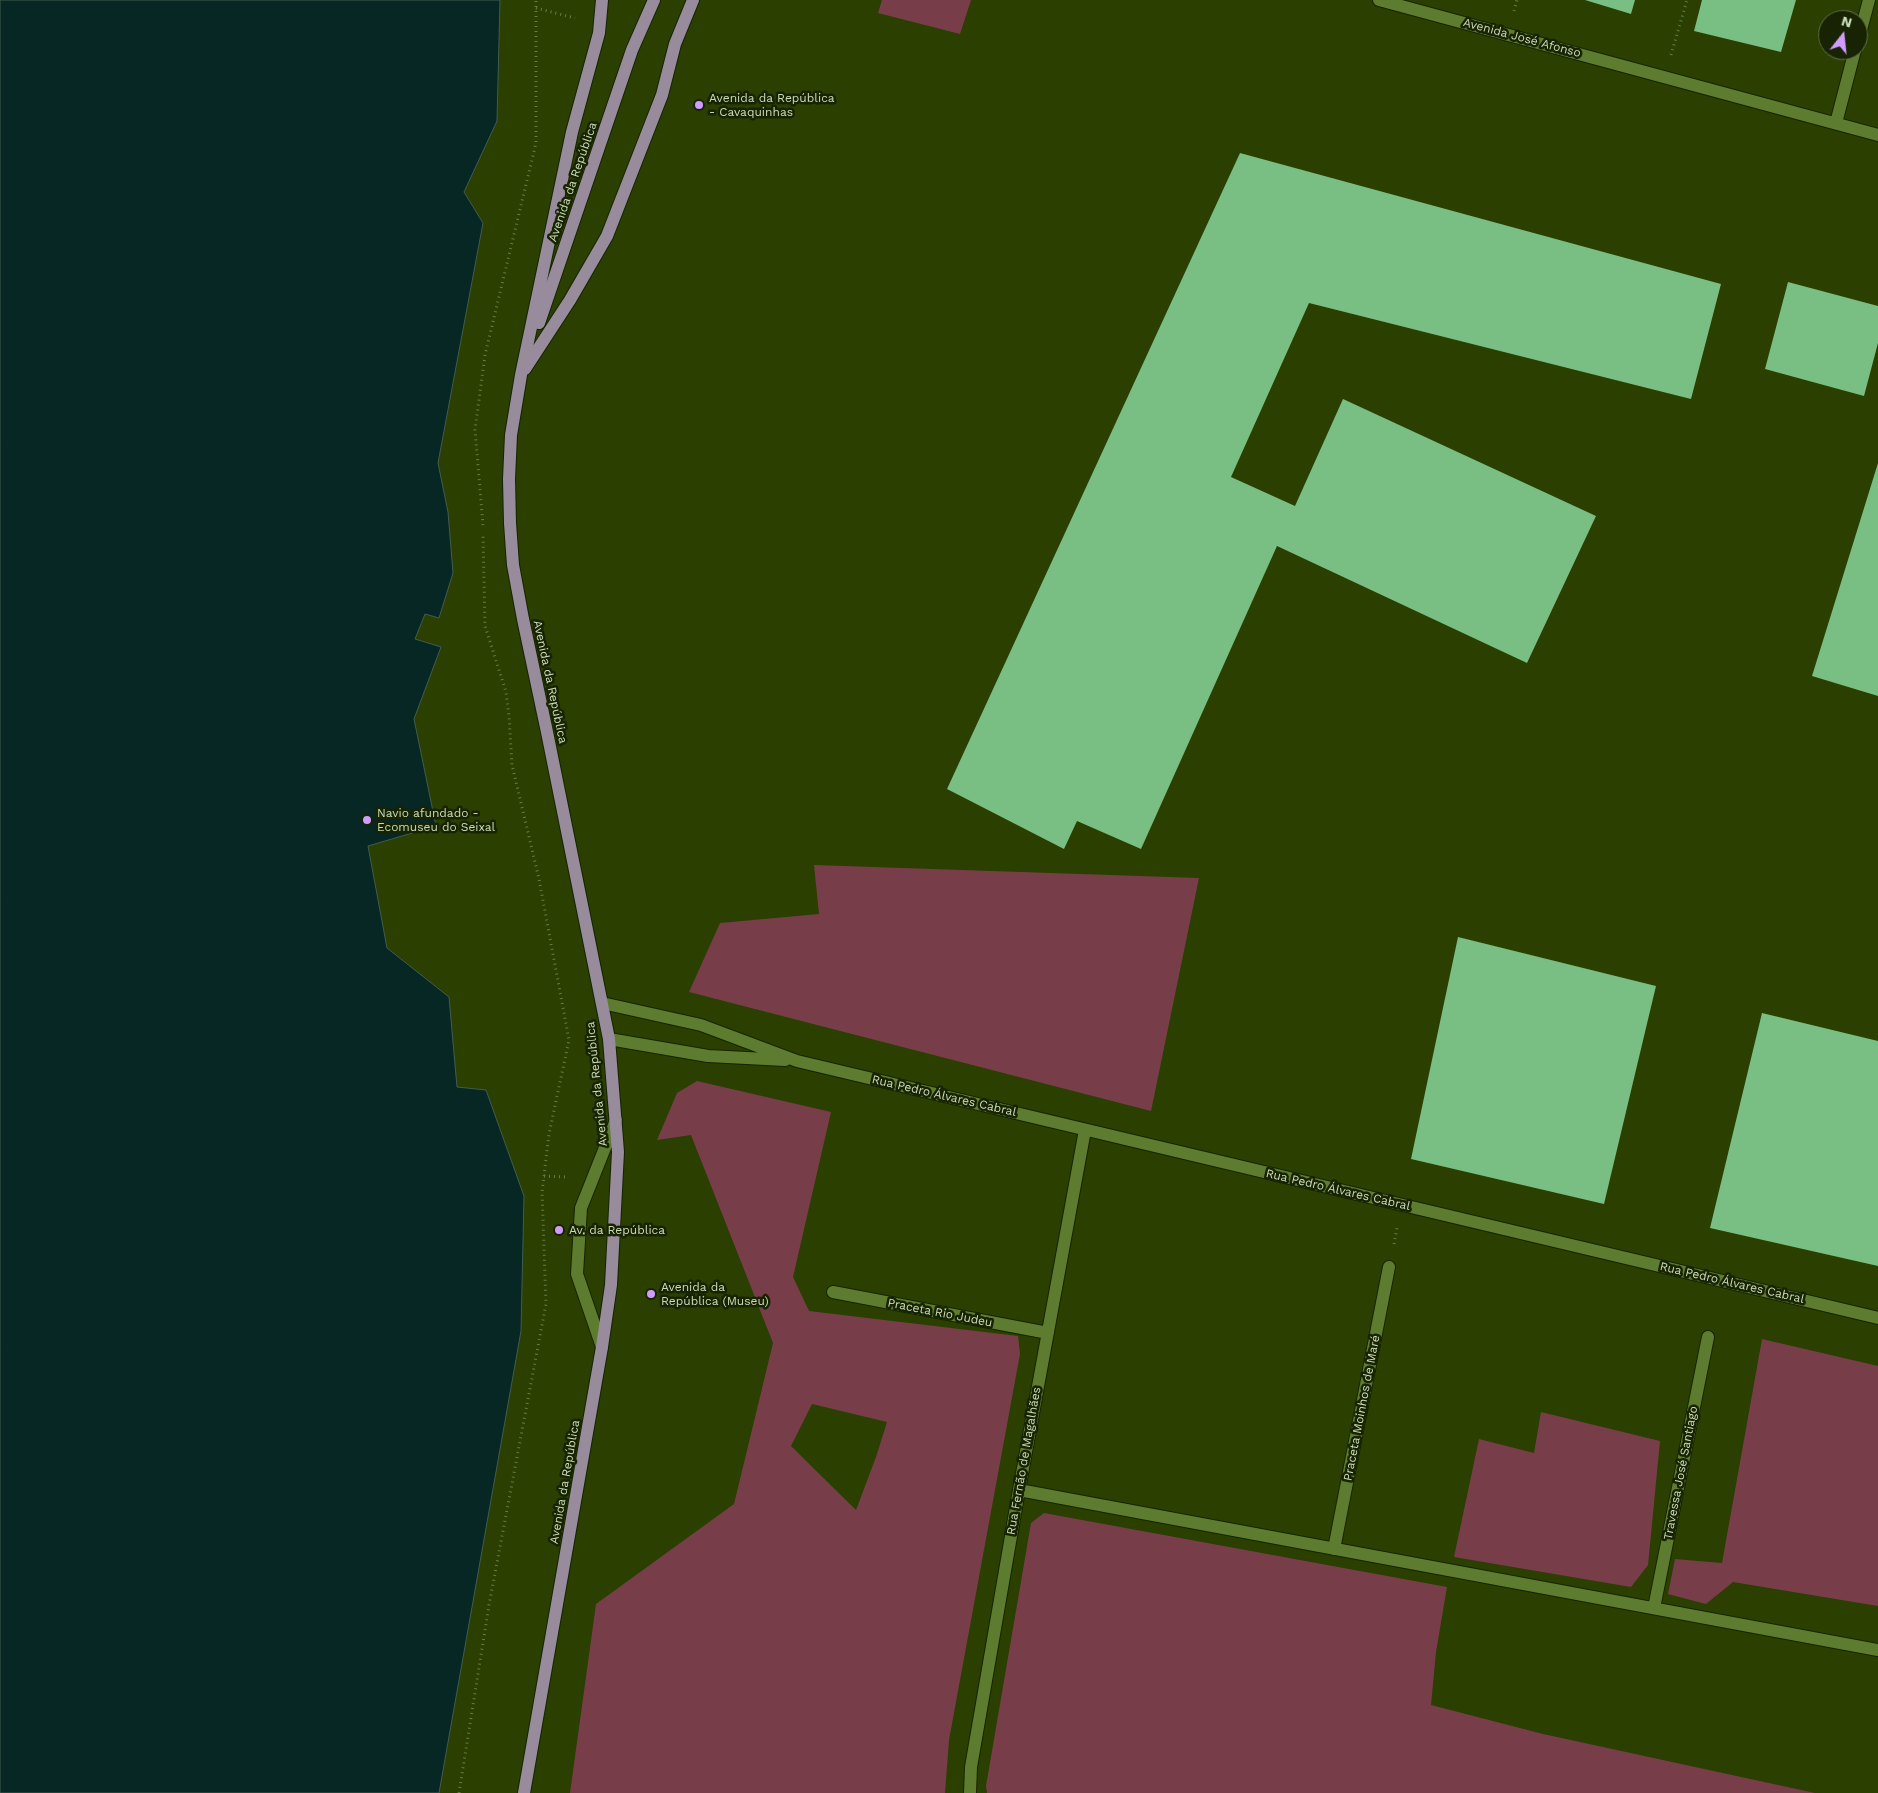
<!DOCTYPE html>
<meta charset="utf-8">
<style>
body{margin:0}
#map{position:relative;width:1878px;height:1793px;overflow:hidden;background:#2a3f00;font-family:"Work Sans",sans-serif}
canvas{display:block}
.north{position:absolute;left:1818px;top:10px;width:50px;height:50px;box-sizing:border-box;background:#172303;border:1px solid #5f6d4a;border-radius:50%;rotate:16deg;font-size:14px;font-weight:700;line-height:20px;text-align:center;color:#cadcb5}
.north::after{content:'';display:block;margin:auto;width:18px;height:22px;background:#d09dfe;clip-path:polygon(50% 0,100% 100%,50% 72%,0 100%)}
</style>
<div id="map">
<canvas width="1878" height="1793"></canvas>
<div class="north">N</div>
</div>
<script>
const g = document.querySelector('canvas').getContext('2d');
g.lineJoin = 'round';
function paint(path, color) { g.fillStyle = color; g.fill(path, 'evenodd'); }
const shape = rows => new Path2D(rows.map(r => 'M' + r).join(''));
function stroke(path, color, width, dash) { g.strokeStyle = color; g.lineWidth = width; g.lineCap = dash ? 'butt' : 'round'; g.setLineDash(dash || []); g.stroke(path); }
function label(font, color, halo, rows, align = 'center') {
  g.font = font + ' "Work Sans",sans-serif'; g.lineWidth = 5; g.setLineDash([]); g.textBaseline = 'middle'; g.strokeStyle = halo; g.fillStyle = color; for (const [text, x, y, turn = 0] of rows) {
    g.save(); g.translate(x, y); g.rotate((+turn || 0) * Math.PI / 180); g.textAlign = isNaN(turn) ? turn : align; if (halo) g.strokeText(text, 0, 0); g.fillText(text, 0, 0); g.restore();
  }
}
paint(shape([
 [882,0,971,0,960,34,878,13],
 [814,865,1199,878,1151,1111,689,992,720,923,819,914],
 [697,1081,831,1112,793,1277,809,1311,1018,1336,1020,1354,949,1740,945,1793,570,1793,596,1604,734,1504,773,1343,691,1135,657,1140,677,1093],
 [812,1404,887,1422,876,1457,856,1510,791,1446],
 [1762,1339,1878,1366,1878,1606,1733,1582,1706,1604,1668,1594,1675,1559,1722,1563],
 [1541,1412,1660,1441,1648,1565,1631,1587,1454,1557,1479,1439,1534,1453],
 [1044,1513,1447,1587,1436,1652,1431,1705,1543,1734,1815,1793,987,1793,986,1786,1031,1523]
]), '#773e4a');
const water = shape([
 [0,0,500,0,497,121,464,192,483,223,438,463,448,512,453,573,439,618,425,614,415,639,441,647,414,719,436,826,368,846,387,948,449,997,457,1087,486,1090,524,1196,521,1331,439,1793,0,1793,0,0]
]);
paint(water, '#072725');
stroke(water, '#425d50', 1);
paint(shape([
 [1585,0,1635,0,1631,14],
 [1702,0,1796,0,1781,52,1694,31],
 [1240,153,1721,284,1691,399,1309,303,1231,477,1295,506,1343,399,1596,516,1527,663,1277,546,1141,849,1077,821,1064,849,947,789],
 [1788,282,1878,306,1878,343,1864,396,1765,369],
 [1878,463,1878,696,1812,676],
 [1458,937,1656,986,1604,1204,1411,1159],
 [1762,1013,1878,1041,1878,1266,1710,1228]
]), '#79be82');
const lane = shape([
 [602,1347,577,1274,581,1208,616,1120]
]);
const street = shape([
 [1858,41,1869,0],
 [1836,123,1855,50],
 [602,1003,701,1025,797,1061,1878,1318],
 [609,1039,708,1056,785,1060],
 [833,1292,1048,1333],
 [1019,1490,1878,1650],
 [1334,1549,1389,1267],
 [1654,1608,1708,1337],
 [970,1793,971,1767,1019,1490,1085,1130]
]);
const secondary = shape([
 [1379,0,1878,135]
]);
const primary = shape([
 [539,323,632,50,654,0],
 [525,369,570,300,607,236,662,95,675,44,693,0],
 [524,1793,602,1347,611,1285,618,1152,609,1039,547,732,523,619,513,565,510,523,509,479,511,435,521,375,572,132,599,33,602,0]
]);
stroke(lane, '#152400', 14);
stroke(street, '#152400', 14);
stroke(secondary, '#152400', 14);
stroke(primary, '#152400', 14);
stroke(shape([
 [536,8,575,18],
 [1514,11,1517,0],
 [1671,55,1687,0],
 [483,525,475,430,485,355,536,143,536,0],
 [544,1176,567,1177],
 [1394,1244,1397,1228],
 [459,1793,489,1605,546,1304,542,1192,549,1134,569,1040,539,879,512,765,509,716,506,692,485,626,483,533]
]), '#687c46', 3, [1, 4]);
stroke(lane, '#5e7c2f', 12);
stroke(street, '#5e7c2f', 12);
stroke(secondary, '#5e7c2f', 12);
stroke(primary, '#988c9c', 12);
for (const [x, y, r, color] of [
 [699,105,5,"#d09dfe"],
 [367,820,5,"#d09dfe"],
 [559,1230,5,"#d09dfe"],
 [651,1294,5,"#d09dfe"]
]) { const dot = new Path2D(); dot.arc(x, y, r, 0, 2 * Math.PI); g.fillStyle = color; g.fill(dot); stroke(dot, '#172303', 2); }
label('12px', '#cadcb5', '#172303', [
 ["Avenida José Afonso",1522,38,15],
 ["Avenida da República",573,182,-71],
 ["Avenida da República",550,682,78],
 ["Avenida da República",597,1084,-96],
 ["Rua Pedro Álvares Cabral",944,1096,13],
 ["Rua Pedro Álvares Cabral",1338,1190,13],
 ["Rua Pedro Álvares Cabral",1732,1283,13],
 ["Praceta Rio Judeu",940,1313,11],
 ["Praceta Moinhos de Maré",1362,1408,-79],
 ["Rua Fernão de Magalhães",1024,1461,-80],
 ["Travessa José Santiago",1681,1473,-79],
 ["Avenida da República",565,1482,-80]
]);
label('12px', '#cadcb5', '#172303', [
 ["Avenida da República",709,98],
 ["- Cavaquinhas",709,112],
 ["Navio afundado -",377,813],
 ["Ecomuseu do Seixal",377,827],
 ["Av. da República",569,1230],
 ["Avenida da",661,1287],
 ["República (Museu)",661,1301]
], 'left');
</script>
